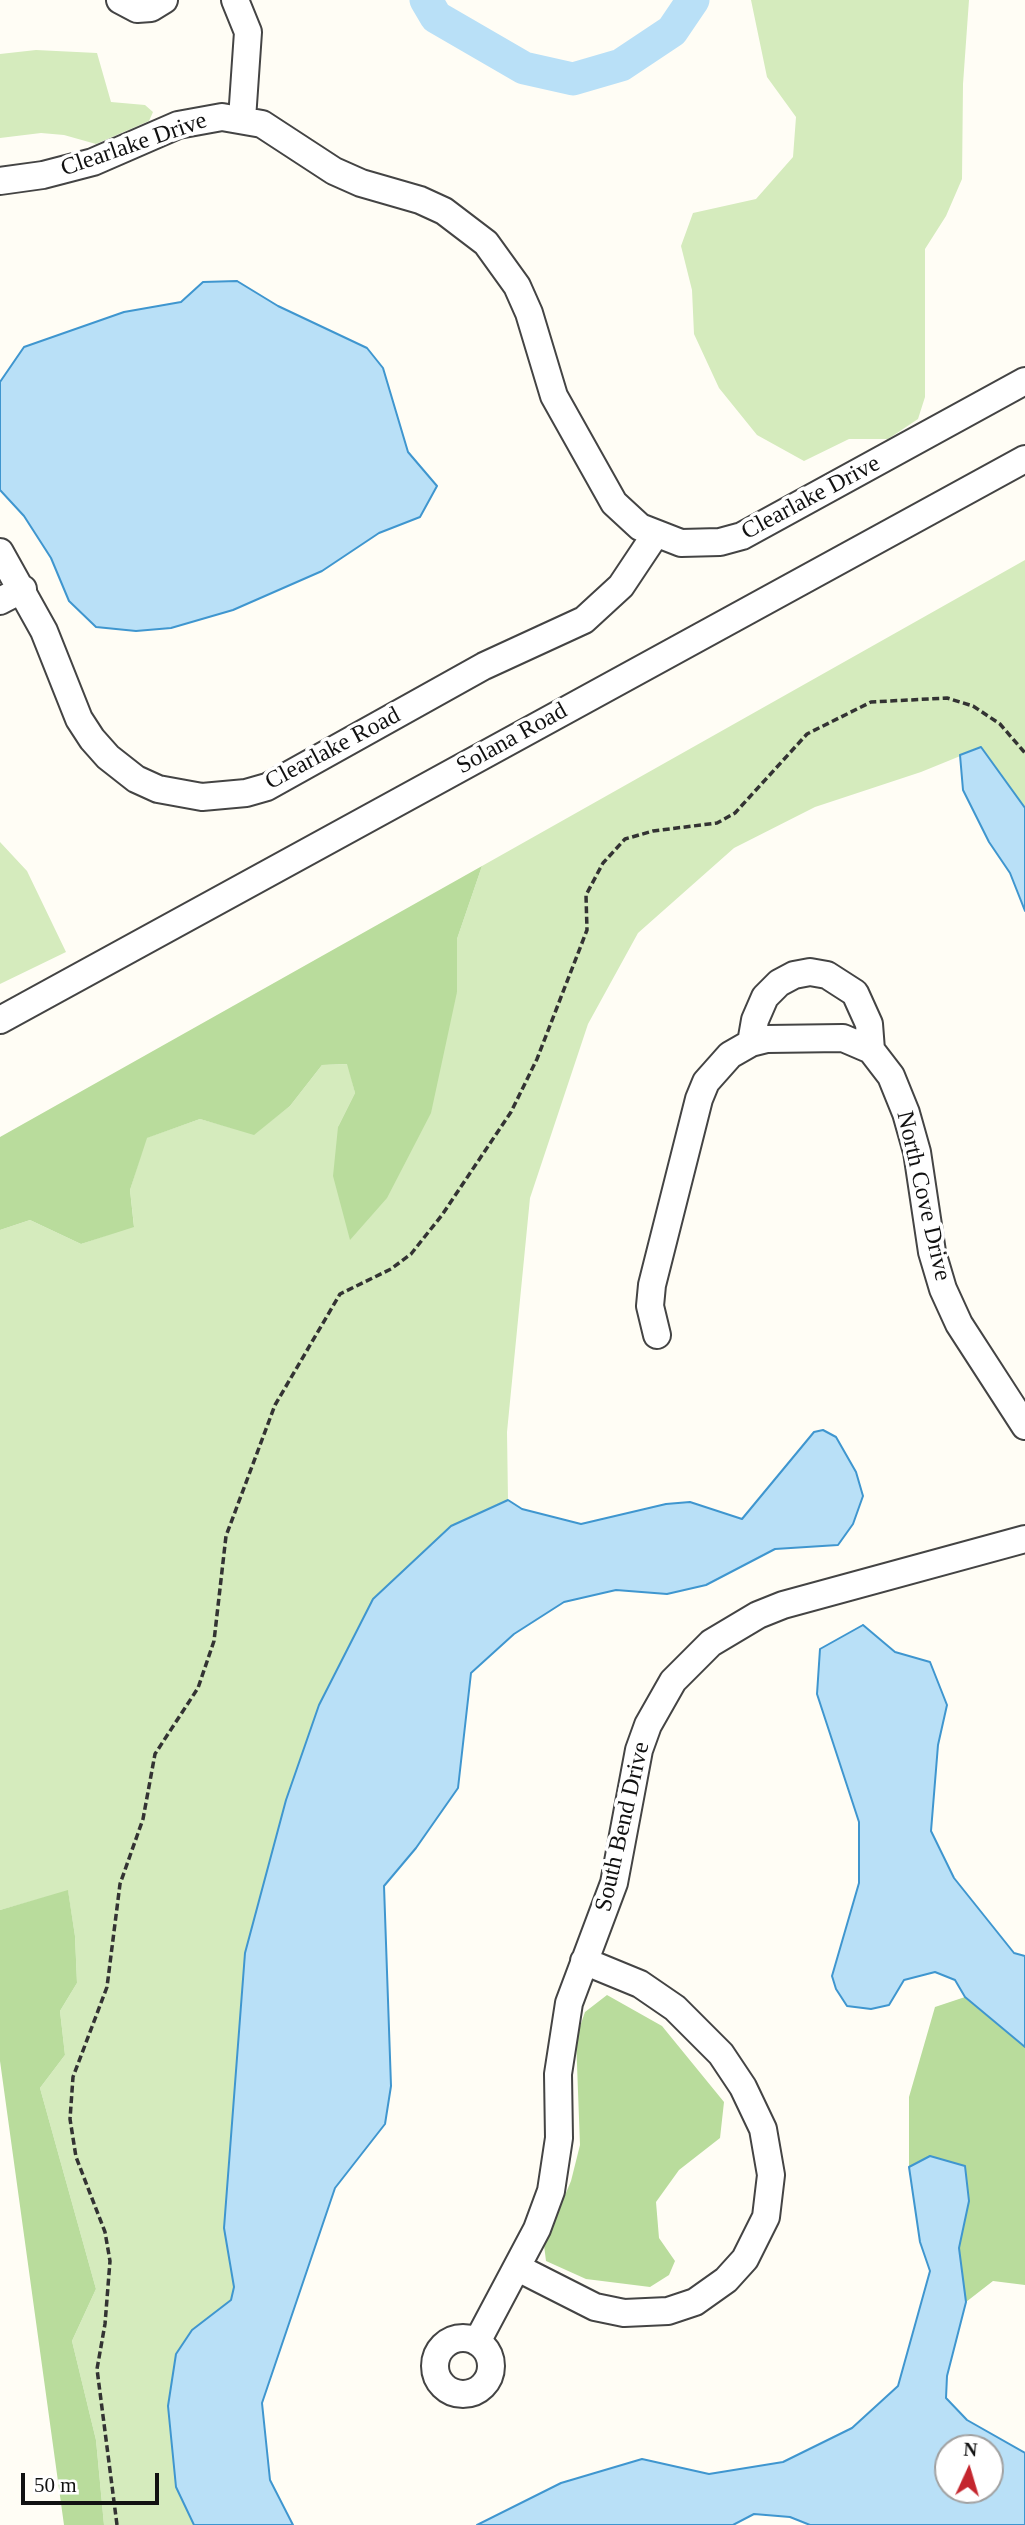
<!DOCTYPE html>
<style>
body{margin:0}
#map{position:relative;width:1025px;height:2525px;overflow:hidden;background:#fffdf5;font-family:Georgia,serif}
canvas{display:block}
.north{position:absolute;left:934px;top:2434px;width:70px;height:70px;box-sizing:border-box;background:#fff;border:2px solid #a0a0a0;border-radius:50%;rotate:4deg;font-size:19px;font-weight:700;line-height:28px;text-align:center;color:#111}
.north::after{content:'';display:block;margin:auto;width:24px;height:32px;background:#c4262e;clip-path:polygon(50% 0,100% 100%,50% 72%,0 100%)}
.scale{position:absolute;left:21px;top:2473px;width:138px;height:32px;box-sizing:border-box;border:4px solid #111;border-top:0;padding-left:9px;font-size:21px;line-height:24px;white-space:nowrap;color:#111;-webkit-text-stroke:5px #fff;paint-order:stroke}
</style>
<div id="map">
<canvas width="1025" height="2525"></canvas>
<div class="north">N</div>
<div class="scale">50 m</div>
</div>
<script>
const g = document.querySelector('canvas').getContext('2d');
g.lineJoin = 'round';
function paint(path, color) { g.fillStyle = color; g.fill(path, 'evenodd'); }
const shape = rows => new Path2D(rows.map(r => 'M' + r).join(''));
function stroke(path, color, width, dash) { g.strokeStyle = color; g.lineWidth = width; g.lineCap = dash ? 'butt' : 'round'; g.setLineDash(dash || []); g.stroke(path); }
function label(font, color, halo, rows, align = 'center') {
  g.font = font + ' Georgia,serif'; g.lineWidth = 7; g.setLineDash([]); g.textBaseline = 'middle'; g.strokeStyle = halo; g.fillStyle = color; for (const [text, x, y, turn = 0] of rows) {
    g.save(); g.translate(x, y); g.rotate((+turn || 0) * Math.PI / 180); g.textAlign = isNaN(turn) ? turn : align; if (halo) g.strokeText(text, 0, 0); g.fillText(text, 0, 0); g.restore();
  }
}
paint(shape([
 [751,0,969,0,963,84,962,179,946,216,925,249,925,397,918,419,888,439,849,439,804,461,757,435,719,388,694,334,692,290,681,246,693,213,756,199,793,157,796,117,767,77],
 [36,50,97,53,111,102,145,105,153,112,149,121,96,144,64,135,41,133,0,138,0,54],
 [1025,560,1025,808,980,748,921,772,815,807,734,848,638,933,588,1024,530,1198,507,1432,508,1500,451,1526,373,1599,319,1705,286,1800,235,2100,224,2228,234,2287,231,2300,192,2330,176,2487,194,2525,104,2525,96,2440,72,2341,96,2289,40,2088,65,2055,60,2011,77,1983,75,1936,68,1891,0,1910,0,1230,30,1220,81,1244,134,1226,130,1190,146,1138,200,1119,254,1134,290,1106,322,1065,348,1064,355,1093,338,1127,457,992,457,939,482,866],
 [0,842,27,871,66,952,0,984]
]), '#d5ebbd');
paint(shape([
 [482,866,457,939,457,992,431,1113,387,1198,350,1240,333,1176,338,1127,355,1093,347,1064,322,1065,290,1106,254,1135,200,1119,147,1138,130,1190,134,1227,81,1244,30,1220,0,1230,0,1137],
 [68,1890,75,1936,77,1983,60,2011,65,2055,40,2088,96,2289,72,2341,96,2440,104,2525,64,2525,0,2061,0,1910],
 [607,1995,662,2026,724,2102,720,2138,679,2170,656,2202,659,2238,675,2261,669,2275,650,2287,586,2279,546,2261,544,2245,571,2181,580,2145,576,2038,585,2012],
 [965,1997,1025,2047,1025,2285,993,2281,966,2302,959,2248,969,2202,930,2156,909,2167,909,2097,935,2007]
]), '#b9dc9c');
const water = shape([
 [237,281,278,306,367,348,383,368,408,452,437,486,420,517,379,533,322,571,233,610,171,628,136,631,96,627,69,601,51,558,24,516,0,490,0,382,24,347,124,312,181,302,203,282,237,281],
 [981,747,1025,808,1025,911,1010,873,989,842,963,790,960,755,981,747],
 [823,1430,836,1437,856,1472,863,1496,853,1524,838,1545,775,1549,706,1585,667,1594,616,1590,564,1602,514,1634,471,1673,458,1788,416,1848,384,1886,391,2086,385,2124,335,2188,262,2403,270,2480,293,2525,194,2525,176,2487,168,2406,176,2354,192,2330,231,2300,234,2287,224,2228,245,1953,286,1800,319,1705,373,1599,451,1526,508,1500,522,1509,581,1524,666,1504,690,1502,742,1519,814,1432,823,1430],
 [863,1625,895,1652,930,1662,947,1705,938,1745,931,1831,954,1878,1014,1953,1025,1956,1025,2047,965,1997,955,1980,935,1972,904,1980,889,2005,871,2009,847,2006,836,1989,832,1976,859,1883,859,1822,817,1694,820,1649,863,1625],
 [930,2156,965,2166,969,2201,959,2248,966,2302,947,2376,946,2398,967,2420,1025,2453,1025,2525,810,2525,790,2517,754,2514,733,2525,477,2525,561,2483,642,2459,709,2474,783,2462,852,2428,898,2386,930,2271,920,2242,909,2167,930,2156],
 [948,2448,990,2448,990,2490,948,2490,948,2448]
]);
paint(water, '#b9e0f7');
stroke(water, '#3f96cf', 2);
stroke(shape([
 [426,0,436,17,524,68,573,79,621,65,672,31,693,0]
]), '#b9e0f7', 33);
const minor = shape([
 [120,0,137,9,151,8,164,0],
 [235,0,248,32,242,119],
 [0,181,43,175,93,162,178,125,222,117,262,124,334,171,361,183,420,200,444,211,486,243,517,286,529,313,554,396,614,503,640,527,681,543,720,542,742,536,1025,381],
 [0,552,44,631,79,719,92,739,108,757,136,779,158,789,202,797,246,793,267,787,484,666,584,620,621,586,655,535],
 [0,601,23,589],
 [0,1020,1025,459],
 [751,1043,755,1020,765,997,779,983,794,975,810,972,827,975,855,993,869,1024,871,1050],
 [657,1335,650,1306,652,1285,699,1099,706,1082,730,1055,751,1043,767,1039,843,1038,871,1050,891,1076,906,1113,917,1152,932,1252,943,1289,959,1324,1025,1426],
 [518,2268,595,2307,624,2313,668,2311,695,2302,726,2280,745,2259,766,2217,771,2175,763,2129,743,2087,721,2054,675,2008,640,1984,584,1961],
 '435 2366a28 28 0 1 1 56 0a28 28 0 1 1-56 0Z',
 [477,2342,537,2229,551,2191,559,2138,558,2074,569,2003,614,1883,639,1750,648,1725,673,1681,711,1643,758,1615,783,1605,1025,1539]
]);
stroke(minor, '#444', 30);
stroke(shape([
 [117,2525,97,2369,105,2324,110,2261,105,2232,76,2157,70,2119,73,2077,107,1987,120,1884,143,1819,155,1754,198,1688,214,1641,226,1536,275,1405,340,1294,391,1269,411,1254,442,1215,511,1112,537,1059,587,930,586,895,603,863,625,839,653,831,717,823,735,813,807,734,871,702,947,698,973,706,1000,724,1025,753]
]), '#333', 3.5, [7, 3.5]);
stroke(minor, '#fff', 26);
label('24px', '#111', '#fff', [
 ["Clearlake Drive",134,145,-19],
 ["Clearlake Drive",811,498,-28],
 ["Solana Road",512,739,-29],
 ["Clearlake Road",333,749,-28],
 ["North Cove Drive",923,1196,77],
 ["South Bend Drive",623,1827,-77]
]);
</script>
